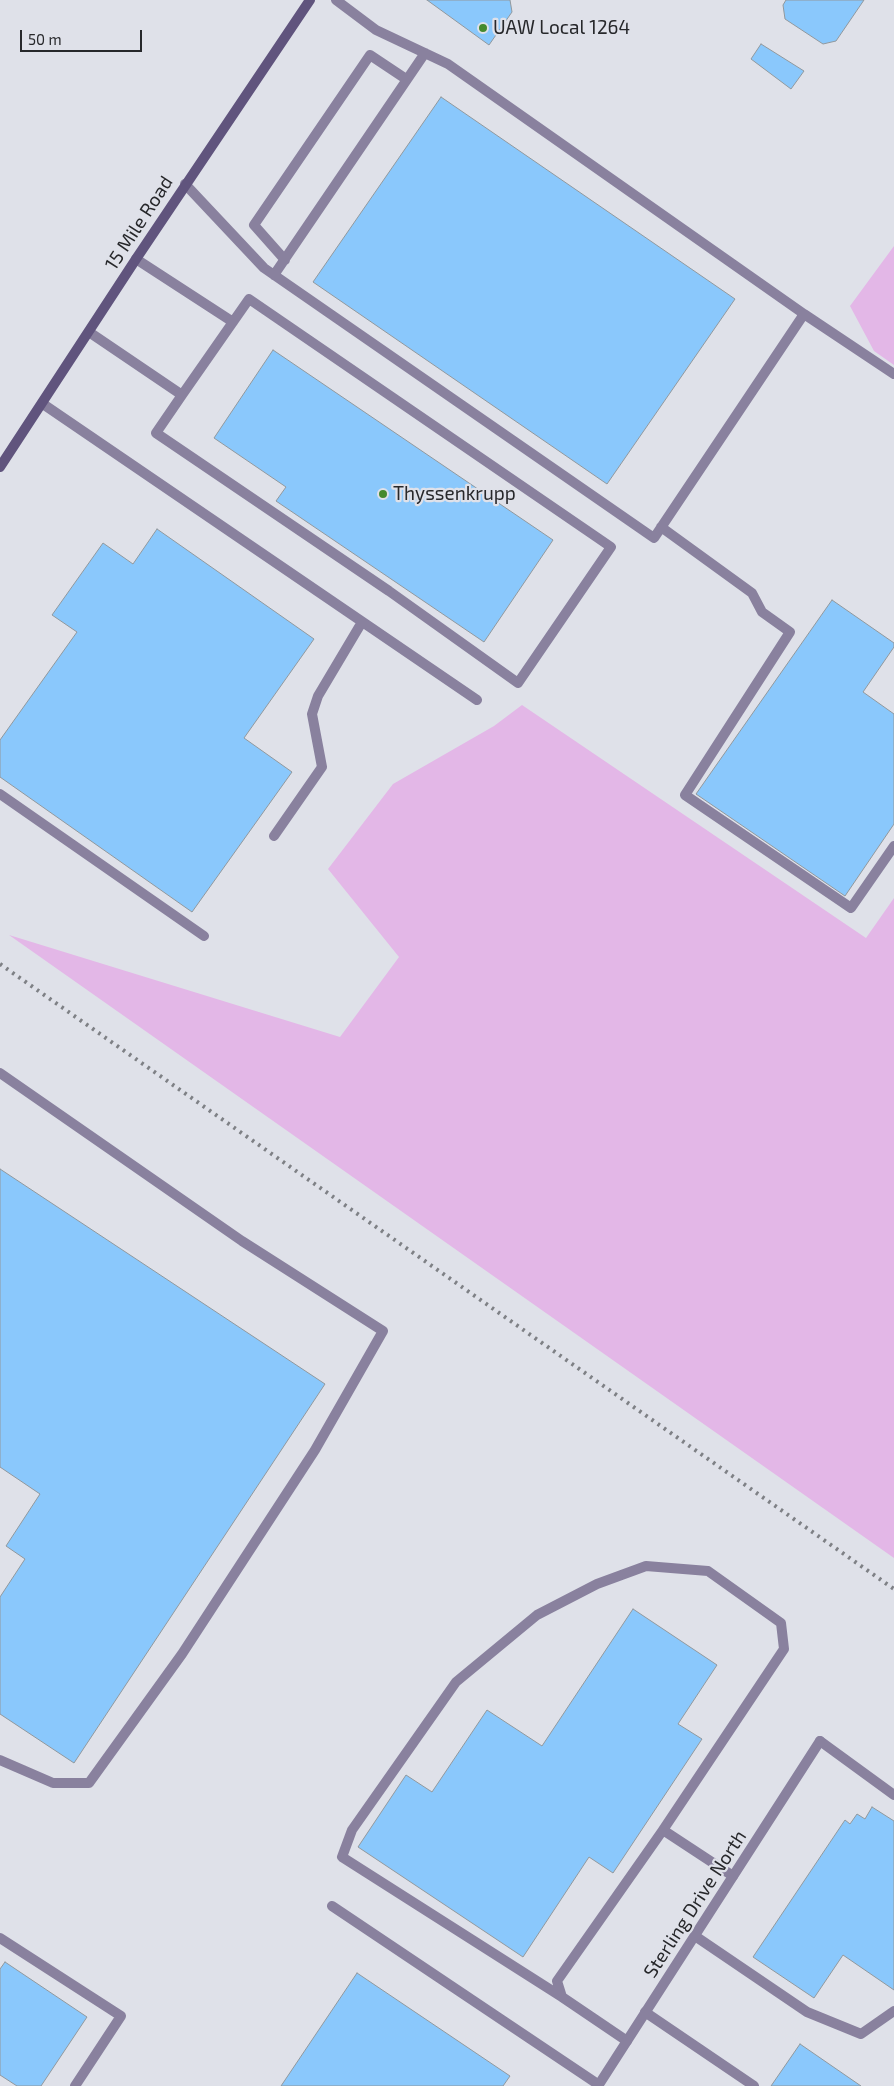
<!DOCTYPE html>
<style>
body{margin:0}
#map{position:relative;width:894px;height:2086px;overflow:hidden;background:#dfe1e9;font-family:"Exo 2",sans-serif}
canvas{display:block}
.scale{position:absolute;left:20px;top:30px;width:122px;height:22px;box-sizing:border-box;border:2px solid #27282b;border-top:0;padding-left:6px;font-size:15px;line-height:18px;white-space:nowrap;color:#27282b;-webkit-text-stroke:4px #dfe1e9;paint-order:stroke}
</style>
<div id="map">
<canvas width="894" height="2086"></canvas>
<div class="scale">50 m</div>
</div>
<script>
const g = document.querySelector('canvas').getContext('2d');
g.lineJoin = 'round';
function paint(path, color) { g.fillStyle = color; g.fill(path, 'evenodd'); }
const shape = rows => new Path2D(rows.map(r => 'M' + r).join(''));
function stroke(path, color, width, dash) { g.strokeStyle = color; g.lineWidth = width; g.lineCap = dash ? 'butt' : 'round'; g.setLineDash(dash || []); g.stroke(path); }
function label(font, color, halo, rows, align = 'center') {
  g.font = font + ' "Exo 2",sans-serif'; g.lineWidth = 4.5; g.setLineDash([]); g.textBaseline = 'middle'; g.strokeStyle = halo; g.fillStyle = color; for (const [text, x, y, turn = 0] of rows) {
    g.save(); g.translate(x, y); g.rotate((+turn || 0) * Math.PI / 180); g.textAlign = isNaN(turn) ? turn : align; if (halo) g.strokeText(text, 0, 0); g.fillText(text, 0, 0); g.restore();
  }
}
paint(shape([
 [894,246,894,365,874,351,850,306],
 [522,705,866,938,894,898,894,1558,9,935,340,1037,399,957,328,869,393,784,494,726]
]), '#e3b7e7');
const building = shape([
 [427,0,510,0,512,12,489,45,427,0],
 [786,0,864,0,836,41,823,44,785,19,783,5,786,0],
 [761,44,804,71,791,89,751,59,761,44],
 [441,97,735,299,607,484,313,282,441,97],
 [273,350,553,540,484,642,276,501,286,487,214,438,273,350],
 [157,529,314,639,244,738,292,772,192,912,0,777,0,740,77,632,52,615,103,543,133,564,157,529],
 [832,600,894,643,894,647,863,692,894,714,894,824,845,896,696,794,832,600],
 [0,1169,325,1384,74,1763,0,1714,0,1597,25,1559,6,1546,40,1494,0,1467,0,1169],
 [633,1609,717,1665,678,1724,702,1739,613,1873,589,1857,523,1957,358,1847,406,1775,432,1792,487,1710,542,1746,633,1609],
 [872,1807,894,1821,894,1990,843,1955,814,1998,753,1957,845,1820,850,1824,857,1814,865,1819,872,1807],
 [5,1962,87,2017,41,2086,17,2086,0,2075,0,1969,5,1962],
 [357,1973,510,2076,503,2086,281,2086,357,1973],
 [800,2044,861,2086,771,2086,800,2044]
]);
paint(building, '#8ac8fc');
stroke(building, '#91989d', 1);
stroke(shape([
 [185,184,264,268,654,538,804,314,448,64,376,30,336,0],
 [136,259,233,322],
 [285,260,254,225,370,55,406,79],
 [274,275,425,53],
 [804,314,894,374],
 [89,332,182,395,156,433,389,591,518,683,611,547,249,299,182,395],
 [43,404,477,700],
 [661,527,752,593,762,612,790,632,685,795,851,908,894,846],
 [0,794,204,936],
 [274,836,322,767,312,714,318,696,362,622],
 [0,1073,242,1241,383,1331,315,1450,182,1654,89,1783,53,1783,0,1760],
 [820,1741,894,1795],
 [663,1830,733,1876],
 [332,1906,599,2085],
 [695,1936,807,2012,861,2034,894,2011],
 [0,1938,121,2016,75,2086],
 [562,1997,342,1857,352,1830,456,1682,537,1615,597,1584,646,1566,708,1571,781,1623,784,1649,663,1830,557,1981,562,1997,627,2041],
 [645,2012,754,2086]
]), '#89819e', 10);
stroke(shape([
 [598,2086,820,1741]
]), '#89819e', 10);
stroke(shape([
 [0,467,136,259,310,0]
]), '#60547d', 10);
stroke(shape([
 [0,964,894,1589]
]), '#7e8085', 4, [2.5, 5]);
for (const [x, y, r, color] of [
 [483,28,5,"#458a2e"],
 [383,494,5,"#458a2e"]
]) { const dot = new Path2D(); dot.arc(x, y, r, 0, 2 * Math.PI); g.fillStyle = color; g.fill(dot); stroke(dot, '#dfe1e9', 2); }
label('19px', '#27282b', '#dfe1e9', [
 ["UAW Local 1264",493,28],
 ["Thyssenkrupp",393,494]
], 'left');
label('19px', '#27282b', '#dfe1e9', [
 ["15 Mile Road",139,223,-57],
 ["Sterling Drive North",695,1904,-57]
]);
</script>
